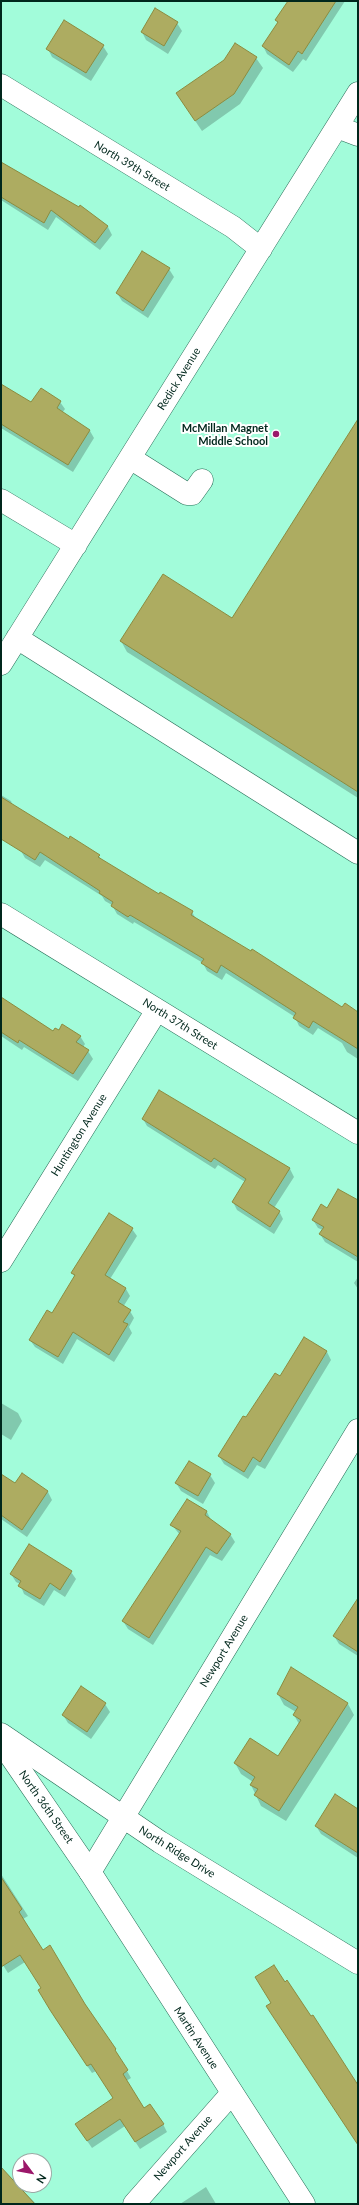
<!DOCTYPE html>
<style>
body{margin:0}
#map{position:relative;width:359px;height:2205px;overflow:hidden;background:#a2fcda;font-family:Lato,sans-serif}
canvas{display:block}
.frame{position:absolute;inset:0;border:2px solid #00271c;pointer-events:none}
.north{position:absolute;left:12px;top:2153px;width:40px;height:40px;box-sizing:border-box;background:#fff;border:1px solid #99a9a4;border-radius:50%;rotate:122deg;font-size:11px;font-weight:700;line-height:16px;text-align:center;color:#00271c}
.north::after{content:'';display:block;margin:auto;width:14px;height:18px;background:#9b176a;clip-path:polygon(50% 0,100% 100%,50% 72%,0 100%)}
</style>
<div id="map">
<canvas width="359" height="2205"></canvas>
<div class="frame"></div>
<div class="north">N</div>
</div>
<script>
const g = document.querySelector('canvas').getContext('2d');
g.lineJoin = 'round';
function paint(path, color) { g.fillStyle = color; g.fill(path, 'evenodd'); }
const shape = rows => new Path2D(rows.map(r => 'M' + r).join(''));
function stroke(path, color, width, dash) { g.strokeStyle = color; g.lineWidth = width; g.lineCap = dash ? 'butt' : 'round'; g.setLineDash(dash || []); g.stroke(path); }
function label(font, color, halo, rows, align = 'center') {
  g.font = font + ' Lato,sans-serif'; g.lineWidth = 4; g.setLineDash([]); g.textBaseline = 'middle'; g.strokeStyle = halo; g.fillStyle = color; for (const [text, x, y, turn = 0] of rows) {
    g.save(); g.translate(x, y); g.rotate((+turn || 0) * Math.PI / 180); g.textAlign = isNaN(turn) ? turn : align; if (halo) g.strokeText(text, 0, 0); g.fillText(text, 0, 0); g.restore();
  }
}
paint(shape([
 [296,1,345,1,306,61,303,59,293,72,267,54,263,46,278,24,276,20],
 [177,23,182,31,168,54,146,40,142,32],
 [103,46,108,54,91,81,52,57,48,49],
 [256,58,263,68,240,104,202,131,177,94],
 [1,162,79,208,80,206,108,227,112,235,100,250,56,217,48,230,1,200],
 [169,269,174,277,148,318,122,301,117,293],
 [1,385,32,404,60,402,65,409,62,413,90,431,94,438,73,472,1,428],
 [358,421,358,798,127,652,121,641,232,619],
 [1,795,11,801,13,806,69,841,71,838,99,856,102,861,159,895,161,893,192,912,196,919,342,1009,358,1013,358,1059,347,1052,342,1043,318,1028,313,1035,299,1026,295,1017,226,973,222,980,207,971,203,963,134,922,133,924,117,914,112,905,105,901,102,896,45,860,40,867,25,858,21,851,1,837],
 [1,998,54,1032,80,1036,85,1044,83,1047,88,1051,93,1059,78,1081,24,1047,22,1050,1,1036],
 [159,1091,290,1169,294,1177,274,1208,279,1211,283,1219,274,1234,237,1210,233,1202,245,1182,218,1165,215,1169,147,1126,143,1119],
 [358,1205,358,1262,325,1242,320,1234,323,1230,318,1228,313,1220,328,1209],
 [132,1229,137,1236,110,1279,126,1289,130,1296,123,1307,130,1311,134,1318,129,1327,132,1333,114,1362,77,1339,63,1364,35,1347,30,1340,52,1314,75,1277,72,1273],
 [358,1277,358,1289,354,1283],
 [327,1352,331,1360,265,1469,257,1465,248,1479,224,1464,219,1456,246,1419,280,1378],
 [1,1403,18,1413,22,1421,11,1440,1,1434],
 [23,1474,48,1492,52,1500,27,1537,1,1519,1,1475,15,1485],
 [210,1475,215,1483,203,1504,181,1491,176,1483],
 [188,1500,207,1512,211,1520,230,1534,235,1542,222,1561,210,1555,153,1645,128,1629,123,1621,180,1535,172,1525],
 [71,1572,76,1579,65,1597,54,1590,44,1606,24,1594,20,1584,16,1582,11,1574],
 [358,1600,358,1656,339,1644,334,1636],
 [292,1669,348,1704,354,1715,286,1821,261,1806,251,1785,253,1782,241,1774,235,1763,279,1757,299,1724,294,1715,296,1712,284,1705,278,1694],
 [82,1688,105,1704,110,1712,91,1739,68,1723,63,1715],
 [358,1810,358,1858,321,1834,316,1826],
 [1,1874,28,1916,23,1919,43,1951,84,2004,115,2050,131,2078,126,2081,144,2109,163,2124,167,2132,140,2149,125,2126,92,2148,81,2132,114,2099,96,2071,92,2073,55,2018,42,1988,25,1962,8,1973,1,1962],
 [1,2168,36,2204,1,2204],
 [206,2187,216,2204,180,2204]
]), '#0003');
const building = shape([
 [288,1,336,1,302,54,298,51,289,65,262,46,278,22,275,20,288,1],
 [155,8,178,22,164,46,141,32,155,8],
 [64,20,104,45,86,73,46,49,64,20],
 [235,43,257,57,234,94,195,121,176,93,224,60,235,43],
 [1,162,79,207,80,205,108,226,95,243,51,210,44,223,1,197,1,162],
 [142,251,170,268,143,311,116,293,142,251],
 [1,384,31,402,41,388,61,401,57,408,90,430,68,465,1,424,1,384],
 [358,419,358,792,120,641,163,574,232,618,358,419],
 [1,797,69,839,70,836,100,855,98,857,159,894,160,892,193,911,191,915,251,951,252,949,342,1007,345,1003,358,1012,358,1049,313,1021,309,1028,293,1018,296,1013,221,965,217,973,201,963,204,959,130,915,128,917,111,906,113,902,99,893,100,891,40,852,35,860,1,839,1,797],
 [1,997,53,1031,55,1028,59,1030,62,1024,81,1036,76,1042,89,1050,73,1074,19,1040,18,1043,1,1032,1,997],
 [159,1090,290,1168,268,1203,280,1211,270,1227,232,1202,246,1179,214,1158,211,1162,142,1119,159,1090],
 [338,1189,358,1200,358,1257,319,1234,324,1227,312,1220,321,1204,327,1208,338,1189],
 [109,1213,133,1228,105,1275,126,1288,118,1302,131,1310,123,1322,128,1324,109,1355,73,1332,58,1357,29,1340,47,1310,52,1313,75,1275,71,1273,109,1213],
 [304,1337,327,1351,260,1462,253,1457,244,1472,218,1456,243,1416,246,1417,275,1373,280,1376,304,1337],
 [189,1461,211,1474,198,1496,175,1483,189,1461],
 [22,1473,48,1491,22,1530,1,1515,1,1474,15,1483,22,1473],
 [187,1499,207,1511,205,1515,231,1534,217,1554,206,1547,149,1638,122,1621,181,1531,170,1525,187,1499],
 [29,1544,72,1571,60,1590,50,1583,40,1599,18,1586,21,1581,10,1574,29,1544],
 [358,1598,358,1652,333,1636,358,1598],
 [291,1667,348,1703,279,1811,254,1795,258,1789,250,1785,255,1777,234,1763,250,1738,278,1756,301,1720,293,1715,298,1707,277,1694,291,1667],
 [81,1686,106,1703,87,1732,62,1715,81,1686],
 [335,1794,358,1809,358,1853,315,1826,335,1794],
 [1,1877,22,1909,19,1912,43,1950,50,1945,85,2004,116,2049,115,2050,128,2070,123,2074,144,2108,150,2104,164,2124,135,2142,120,2119,87,2141,75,2124,113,2098,91,2064,87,2066,50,2010,38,1990,41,1988,20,1955,1,1967,1,1877],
 [274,1965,285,1982,287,1980,311,2016,313,2015,358,2085,358,2145,266,2006,271,2003,255,1977,274,1965],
 [1,2167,35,2204,1,2204,1,2167]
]);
paint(building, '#adac61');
stroke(building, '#8c8b3f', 1);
const minor = shape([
 [1,85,233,227,261,249],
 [337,127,358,135],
 [130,458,187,494,192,494,202,480],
 [1,500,76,545],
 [17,638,358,853],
 [1,664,358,93],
 [1,914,358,1133],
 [1,1261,157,1010],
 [1,1734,160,1842,358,1963],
 [90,1872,358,1430],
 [134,2204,232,2093]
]);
const major = shape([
 [1,1742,90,1872,304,2204]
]);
stroke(minor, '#266b55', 23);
stroke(major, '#266b55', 23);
stroke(minor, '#fff', 22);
stroke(major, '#fff', 22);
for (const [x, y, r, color] of [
 [276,434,4,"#9b176a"]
]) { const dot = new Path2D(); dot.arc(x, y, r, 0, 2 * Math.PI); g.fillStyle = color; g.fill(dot); stroke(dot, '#fff', 1.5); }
label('11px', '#00271c', '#fff', [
 ["North 39th Street",132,166,31],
 ["Redick Avenue",179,379,-58],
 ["North 37th Street",180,1024,32],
 ["Huntington Avenue",79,1135,-58],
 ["Newport Avenue",224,1651,-59],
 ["North 36th Street",46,1807,55],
 ["North Ridge Drive",177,1852,32],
 ["Martin Avenue",196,2038,57],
 ["Newport Avenue",183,2148,-49]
]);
label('bold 11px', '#00271c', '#fff', [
 ["McMillan Magnet",268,428],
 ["Middle School",268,441]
], 'right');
</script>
